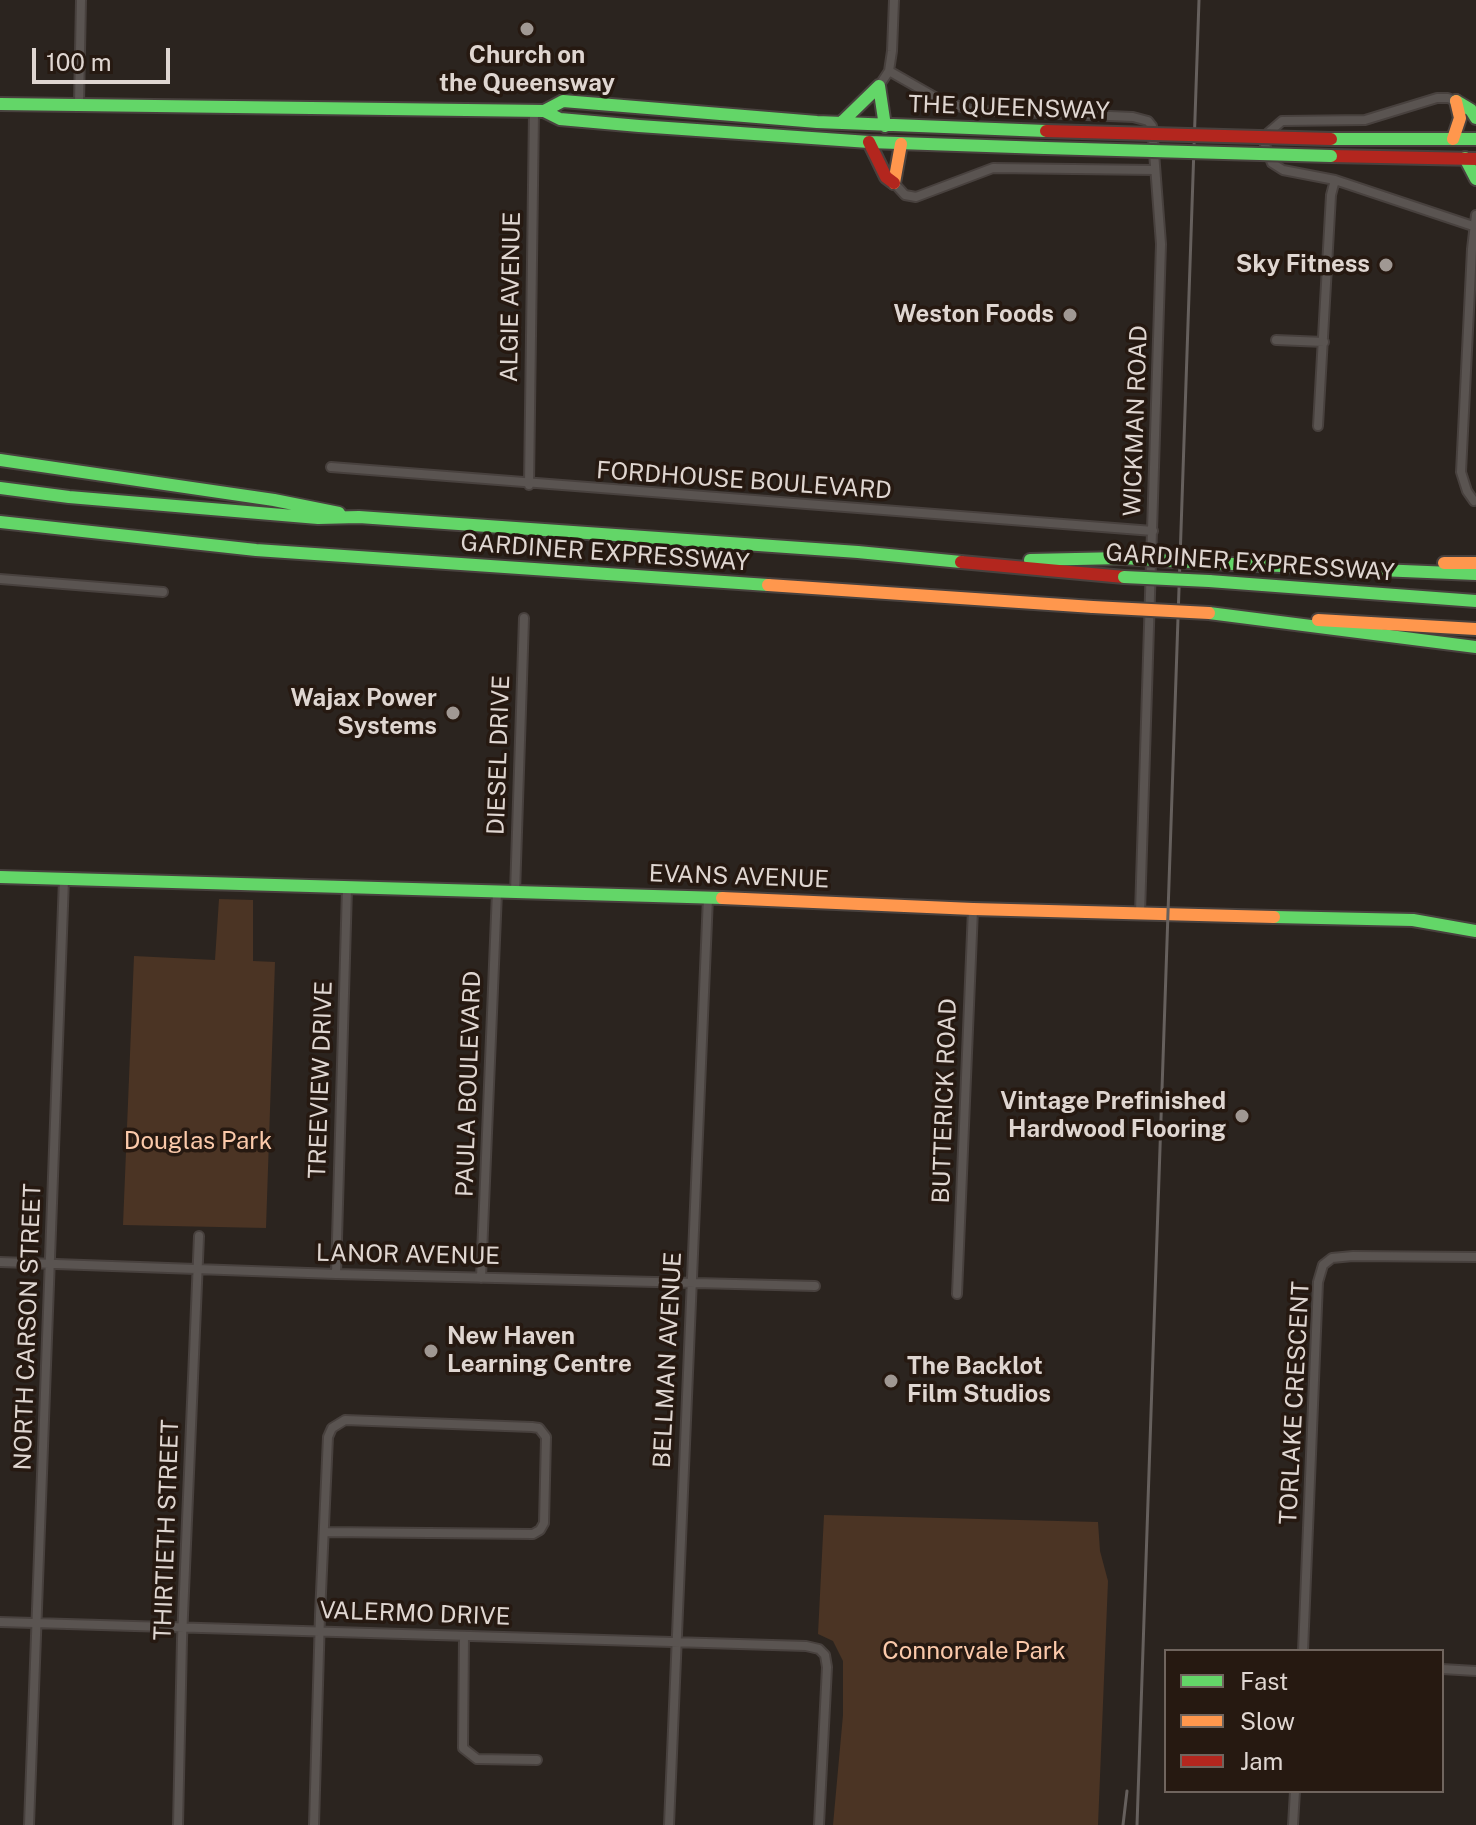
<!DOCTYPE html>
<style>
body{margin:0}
#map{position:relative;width:1476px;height:1825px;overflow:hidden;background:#2b241f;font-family:"Public Sans",sans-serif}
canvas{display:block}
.legend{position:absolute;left:1164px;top:1649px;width:280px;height:144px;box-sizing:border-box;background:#261911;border:2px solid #70655e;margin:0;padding:10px 14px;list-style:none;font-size:24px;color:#dfd6d1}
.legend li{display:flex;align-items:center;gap:16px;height:40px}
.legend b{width:40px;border:2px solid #70655e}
.scale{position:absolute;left:32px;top:48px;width:138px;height:36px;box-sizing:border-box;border:4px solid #dfd6d1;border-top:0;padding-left:10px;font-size:24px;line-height:28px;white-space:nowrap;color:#dfd6d1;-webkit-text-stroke:6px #261911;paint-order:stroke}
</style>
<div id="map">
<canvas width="1476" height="1825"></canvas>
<ul class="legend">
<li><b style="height:10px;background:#63d668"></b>Fast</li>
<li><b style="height:10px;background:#ff974d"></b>Slow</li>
<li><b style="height:10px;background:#b3261e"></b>Jam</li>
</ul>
<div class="scale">100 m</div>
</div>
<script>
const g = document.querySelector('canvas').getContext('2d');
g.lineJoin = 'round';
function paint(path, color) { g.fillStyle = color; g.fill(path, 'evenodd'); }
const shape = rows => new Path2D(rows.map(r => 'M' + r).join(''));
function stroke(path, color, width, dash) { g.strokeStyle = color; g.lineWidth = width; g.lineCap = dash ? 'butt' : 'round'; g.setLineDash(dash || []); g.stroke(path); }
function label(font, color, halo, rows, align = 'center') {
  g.font = font + ' "Public Sans",sans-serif'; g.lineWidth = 7; g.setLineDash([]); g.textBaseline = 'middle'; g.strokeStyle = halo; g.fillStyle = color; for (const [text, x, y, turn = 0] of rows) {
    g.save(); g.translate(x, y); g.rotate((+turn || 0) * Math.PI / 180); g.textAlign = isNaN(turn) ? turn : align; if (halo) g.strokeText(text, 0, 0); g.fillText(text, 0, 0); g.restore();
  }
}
paint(shape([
 [219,899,253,900,253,961,275,962,266,1228,123,1225,134,956,215,960],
 [824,1515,1098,1522,1100,1551,1108,1581,1098,1825,833,1825,843,1715,843,1661,833,1641,818,1634]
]), '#4b3424');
const street = shape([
 [889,71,940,100,971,110,1133,117,1148,121,1152,126,1161,244,1140,913],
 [879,86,889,71,892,51,894,0],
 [1456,101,1448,98,1437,98,1365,120,1282,121,1268,133,1265,145,1272,163,1283,170,1335,180,1473,226],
 [79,104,81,0],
 [894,183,905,195,916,197,993,168,1154,170],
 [1276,340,1324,342],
 [1318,426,1331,195,1335,180],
 [331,467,1153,531],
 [529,485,534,111],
 [1474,501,1467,491,1461,472,1472,249,1476,215],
 [0,579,163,592],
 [515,893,524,618],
 [0,1262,336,1274,815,1286],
 [336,1274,347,888],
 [481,1278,497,892],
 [957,1294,973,909],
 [0,1622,806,1646,819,1649,825,1655,827,1667,819,1825],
 [464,1636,463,1748,477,1759,537,1760],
 [1303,1651,1318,1282,1323,1265,1332,1258,1353,1256,1476,1257],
 [1442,1669,1476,1671],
 [29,1825,64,879],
 [178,1825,182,1639,199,1236],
 [314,1825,320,1615,328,1437,332,1428,345,1420,532,1427,539,1428,546,1437,544,1523,540,1530,533,1534,325,1532],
 [669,1825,708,897],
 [1293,1825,1295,1791]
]);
const fast = shape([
 [879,86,885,126],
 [1456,101,1471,110,1476,118],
 [0,104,544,111,560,119,639,126,869,142,1045,148],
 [544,111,563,101,817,122,1046,131],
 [842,122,879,86],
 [1331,139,1476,139],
 [1465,158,1476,179],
 [0,460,274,500,339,513],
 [0,488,69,497,318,518,359,517,858,552,961,562],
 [0,522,256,550,768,585],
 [1030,560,1122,558],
 [1209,563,1476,574],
 [1209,581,1476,601],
 [1209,613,1476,647],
 [0,877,722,898],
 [1274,917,1413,920,1476,931]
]);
const slow = shape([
 [1453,139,1460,118,1456,101],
 [894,183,901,144],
 [1444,563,1476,563],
 [768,585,1093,607],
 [1318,620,1476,629],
 [722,898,973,909,1274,917]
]);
const jam = shape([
 [869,142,886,177,894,183],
 [1331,156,1476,159],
 [961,562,1124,577]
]);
stroke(street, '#48413e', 12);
stroke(fast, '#48413e', 16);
stroke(slow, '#48413e', 16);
stroke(jam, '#48413e', 16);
stroke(street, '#5a5451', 8);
stroke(fast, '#63d668', 12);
stroke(slow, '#ff974d', 12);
stroke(jam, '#b3261e', 12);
stroke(shape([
 [1123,1825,1127,1791],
 [1137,1825,1199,0]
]), '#66605d', 3);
const fastBridge = shape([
 [1045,148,1331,156],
 [1122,558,1209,563],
 [1124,577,1209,581]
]);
const slowBridge = shape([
 [1093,607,1209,613]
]);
const jamBridge = shape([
 [1046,131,1331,139]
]);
stroke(fastBridge, '#48413e', 16, []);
stroke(slowBridge, '#48413e', 16, []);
stroke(jamBridge, '#48413e', 16, []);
stroke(fastBridge, '#63d668', 12);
stroke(slowBridge, '#ff974d', 12);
stroke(jamBridge, '#b3261e', 12);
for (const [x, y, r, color] of [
 [527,29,8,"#a09893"],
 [1386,265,8,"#a09893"],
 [1070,315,8,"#a09893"],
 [453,713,8,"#a09893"],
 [1242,1116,8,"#a09893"],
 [431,1351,8,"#a09893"],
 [891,1381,8,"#a09893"]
]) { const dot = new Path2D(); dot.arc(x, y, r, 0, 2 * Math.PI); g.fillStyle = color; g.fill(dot); stroke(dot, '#261911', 3); }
label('bold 24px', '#dfd6d1', '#261911', [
 ["Church on",527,56,"center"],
 ["the Queensway",527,84,"center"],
 ["Sky Fitness",1370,265],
 ["Weston Foods",1054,315],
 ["Wajax Power",437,699],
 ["Systems",437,727],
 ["Vintage Prefinished",1226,1102],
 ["Hardwood Flooring",1226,1130],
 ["New Haven",447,1337,"left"],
 ["Learning Centre",447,1365,"left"],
 ["The Backlot",907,1367,"left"],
 ["Film Studios",907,1395,"left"]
], 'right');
label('24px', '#dfd6d1', '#261911', [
 ["THE QUEENSWAY",1009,108,2],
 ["ALGIE AVENUE",511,297,-89],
 ["WICKMAN ROAD",1136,421,-88],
 ["FORDHOUSE BOULEVARD",744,481,4],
 ["GARDINER EXPRESSWAY",605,553,4],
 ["GARDINER EXPRESSWAY",1250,563,4],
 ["DIESEL DRIVE",499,755,-88],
 ["EVANS AVENUE",739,877,2],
 ["TREEVIEW DRIVE",321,1080,-88],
 ["PAULA BOULEVARD",469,1084,-88],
 ["BUTTERICK ROAD",945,1101,-88],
 ["LANOR AVENUE",408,1255,1],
 ["NORTH CARSON STREET",28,1327,-88],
 ["BELLMAN AVENUE",668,1360,-87],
 ["TORLAKE CRESCENT",1295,1403,-87],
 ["THIRTIETH STREET",167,1530,-88],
 ["VALERMO DRIVE",415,1614,2]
]);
label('24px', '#fbc9aa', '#261911', [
 ["Douglas Park",198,1142],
 ["Connorvale Park",974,1652]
]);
</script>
